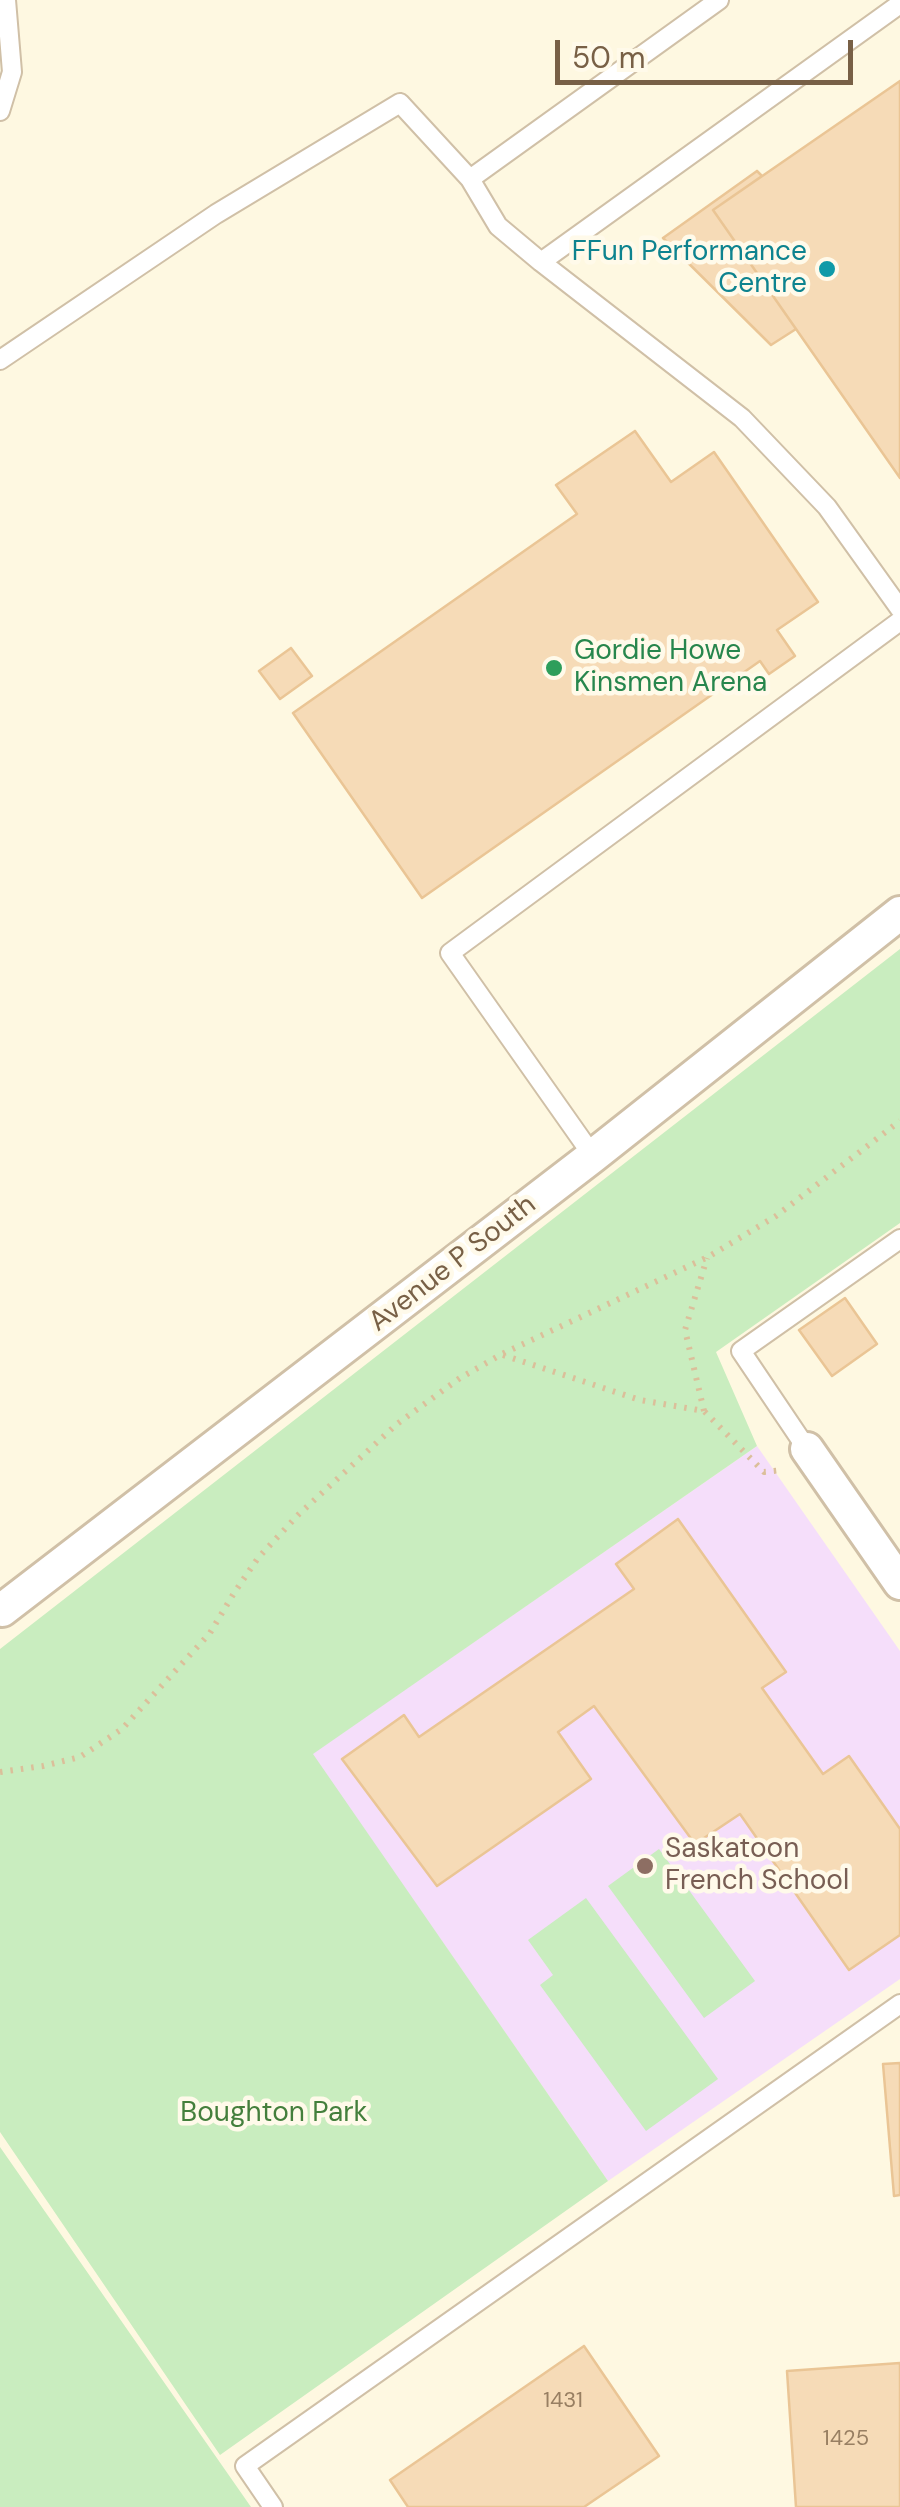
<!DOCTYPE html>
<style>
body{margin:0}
#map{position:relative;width:900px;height:2507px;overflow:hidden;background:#fef8e1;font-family:"DM Sans",sans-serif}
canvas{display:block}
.scale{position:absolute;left:555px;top:40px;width:298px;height:45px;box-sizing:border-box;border:5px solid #786046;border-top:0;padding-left:12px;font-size:30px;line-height:35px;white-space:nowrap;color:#786046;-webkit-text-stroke:8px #fffaea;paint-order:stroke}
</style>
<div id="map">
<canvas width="900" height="2507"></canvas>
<div class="scale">50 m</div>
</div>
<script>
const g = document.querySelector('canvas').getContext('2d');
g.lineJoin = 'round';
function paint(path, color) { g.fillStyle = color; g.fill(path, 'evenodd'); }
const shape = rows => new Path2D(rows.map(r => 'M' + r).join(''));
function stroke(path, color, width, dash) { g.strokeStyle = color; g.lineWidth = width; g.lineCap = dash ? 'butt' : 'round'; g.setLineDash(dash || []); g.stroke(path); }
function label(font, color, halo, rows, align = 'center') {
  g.font = font + ' "DM Sans",sans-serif'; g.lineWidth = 9; g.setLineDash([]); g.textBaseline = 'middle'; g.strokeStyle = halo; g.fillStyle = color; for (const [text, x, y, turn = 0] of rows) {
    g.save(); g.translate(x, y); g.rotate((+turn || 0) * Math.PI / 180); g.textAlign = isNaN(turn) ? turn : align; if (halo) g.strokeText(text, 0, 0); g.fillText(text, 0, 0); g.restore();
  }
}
paint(shape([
 [757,1446,900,1651,900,1979,608,2181,312,1754]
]), '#f5defa');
paint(shape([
 [900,949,900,1223,716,1352,757,1446,313,1754,608,2181,220,2455,0,2132,0,1649],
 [659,1849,755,1981,704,2018,608,1886],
 [586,1898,718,2079,646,2131,540,1985,553,1975,528,1940],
 [0,2147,251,2507,0,2507]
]), '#c9edbf');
const building = shape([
 [900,81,900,478,713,210,900,81],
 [757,171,762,176,713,210,796,329,771,345,663,238,757,171],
 [635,431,671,482,714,452,818,602,777,630,795,656,769,674,760,661,422,898,293,713,577,514,556,485,635,431],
 [291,648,312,676,280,699,259,671,291,648],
 [845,1298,877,1344,832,1376,799,1330,845,1298],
 [678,1519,786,1672,762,1688,823,1774,849,1756,900,1829,900,1935,849,1970,740,1814,695,1844,594,1706,558,1732,591,1779,437,1886,342,1759,404,1715,419,1737,634,1589,616,1564,678,1519],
 [900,2063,900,2195,894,2196,883,2064,900,2063],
 [584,2346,659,2456,584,2507,408,2507,390,2480,584,2346],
 [900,2363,900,2507,796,2507,787,2371,900,2363]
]);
paint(building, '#f6dbb7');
stroke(building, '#eac595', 2.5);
const service = shape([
 [0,111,12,72,6,0],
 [470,179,719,0],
 [541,262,900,4],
 [0,360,216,214,400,103,470,179,498,226,541,262,742,418,827,507,900,609],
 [593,1156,450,953,900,621],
 [807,1449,741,1351,900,1239],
 [273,2507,245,2466,900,2004]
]);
const minor = shape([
 [807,1449,900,1583],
 [2,1610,593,1156,900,913]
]);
stroke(service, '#d0c0a7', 22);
stroke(minor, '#d0c0a7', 38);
stroke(shape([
 [503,1355,640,1400,704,1411,764,1472,782,1470],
 [704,1411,685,1330,707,1258],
 [0,1772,43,1766,80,1757,122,1729,210,1633,234,1593,258,1558,298,1515,397,1424,460,1378,502,1354,708,1257,776,1216,900,1121]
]), '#dbbf9a', 6, [2.5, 8]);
stroke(service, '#fff', 18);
stroke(minor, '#fff', 32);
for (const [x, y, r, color] of [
 [827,269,10,"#0f9aa8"],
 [554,668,10,"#2e9e5b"],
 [645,1866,10,"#8d6e63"]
]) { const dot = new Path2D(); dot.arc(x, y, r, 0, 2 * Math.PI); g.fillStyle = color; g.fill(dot); stroke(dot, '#fffaea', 4); }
label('22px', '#987f62', null, [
 ["1431",563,2401],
 ["1425",846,2439]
]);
label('28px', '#0d838f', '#fffaea', [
 ["FFun Performance",807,253],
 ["Centre",807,285]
], 'right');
label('28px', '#27864d', '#fffaea', [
 ["Gordie Howe",574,652],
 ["Kinsmen Arena",574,684]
], 'left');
label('28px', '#786046', '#fffaea', [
 ["Avenue P South",453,1264,-38]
]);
label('28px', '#785e54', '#fffaea', [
 ["Saskatoon",665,1850],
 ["French School",665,1882]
], 'left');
label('28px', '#447f3c', '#fffaea', [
 ["Boughton Park",274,2114]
]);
</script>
